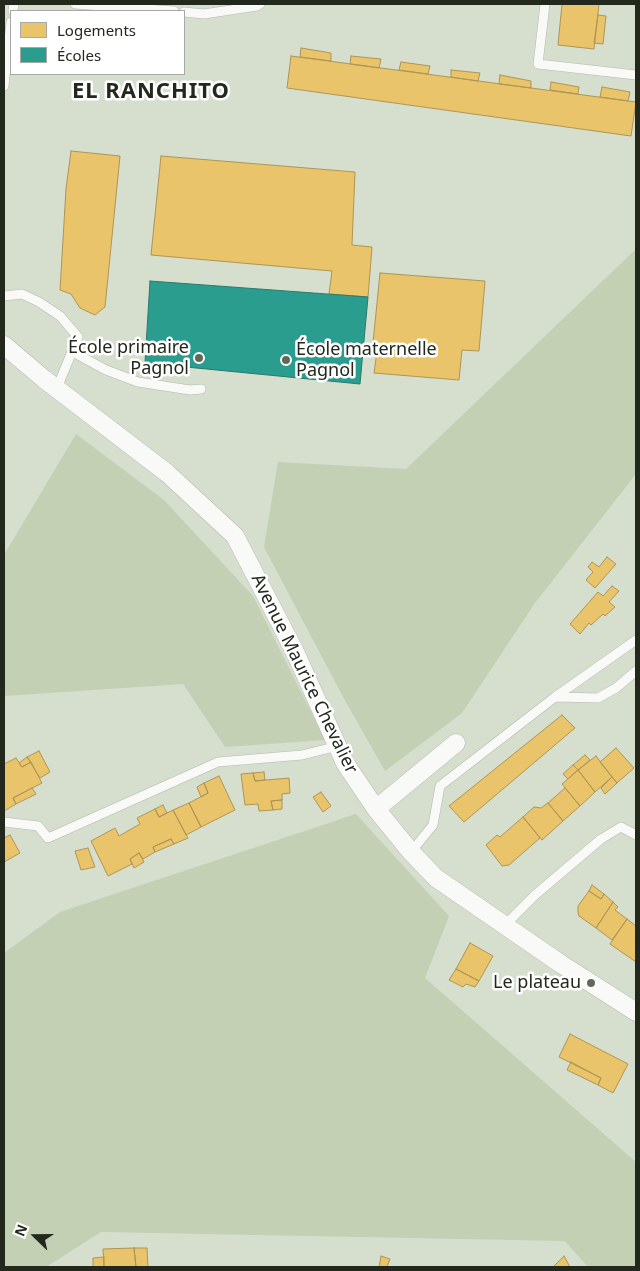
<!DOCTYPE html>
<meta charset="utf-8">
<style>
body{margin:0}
#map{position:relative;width:640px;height:1271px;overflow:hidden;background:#d6dece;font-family:"Noto Sans",sans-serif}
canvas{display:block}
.frame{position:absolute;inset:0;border:5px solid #22281c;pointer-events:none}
.legend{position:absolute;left:10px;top:10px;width:175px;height:65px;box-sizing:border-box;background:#fff;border:1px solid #a7a9a4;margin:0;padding:6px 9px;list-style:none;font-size:15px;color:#22281c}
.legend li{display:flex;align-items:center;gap:10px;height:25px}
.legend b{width:25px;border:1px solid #a7a9a4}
.north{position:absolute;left:10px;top:1211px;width:50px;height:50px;-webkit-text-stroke:4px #fff;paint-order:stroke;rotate:292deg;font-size:14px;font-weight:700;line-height:20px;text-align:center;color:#22281c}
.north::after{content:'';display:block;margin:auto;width:18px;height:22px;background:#22281c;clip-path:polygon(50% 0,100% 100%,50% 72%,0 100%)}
</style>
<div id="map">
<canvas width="640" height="1271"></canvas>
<div class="frame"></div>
<ul class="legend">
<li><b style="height:14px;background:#e9c46a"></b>Logements</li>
<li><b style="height:14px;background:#2a9d8f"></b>Écoles</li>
</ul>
<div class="north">N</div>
</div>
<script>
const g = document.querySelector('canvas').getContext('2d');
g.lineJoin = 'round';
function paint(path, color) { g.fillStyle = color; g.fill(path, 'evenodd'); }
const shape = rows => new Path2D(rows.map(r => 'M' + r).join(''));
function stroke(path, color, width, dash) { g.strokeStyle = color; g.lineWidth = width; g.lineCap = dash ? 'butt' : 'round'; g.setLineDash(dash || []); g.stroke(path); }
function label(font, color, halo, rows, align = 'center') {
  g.font = font + ' "Noto Sans",sans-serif'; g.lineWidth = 5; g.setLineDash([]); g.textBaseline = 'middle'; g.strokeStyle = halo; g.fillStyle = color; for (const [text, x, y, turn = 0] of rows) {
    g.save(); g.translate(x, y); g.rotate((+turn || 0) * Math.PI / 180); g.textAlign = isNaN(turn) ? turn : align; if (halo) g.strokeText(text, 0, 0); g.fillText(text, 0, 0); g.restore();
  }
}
paint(shape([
 [636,249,636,474,535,603,462,713,385,771,342,695,264,547,278,462,406,469],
 [76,434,164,500,253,596,325,740,225,747,183,684,4,696,4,555],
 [356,814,449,916,425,978,636,1162,636,1267,588,1267,565,1241,101,1232,46,1267,4,1267,4,953,60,912]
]), '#c3d0b4');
const homes = shape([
 [562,4,599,4,594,49,558,45,562,4],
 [598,15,606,16,603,44,594,43,598,15],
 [301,48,331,53,331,61,300,57,301,48],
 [291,56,636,102,631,136,287,88,291,56],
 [351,56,381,59,379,68,350,64,351,56],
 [401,62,430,66,428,74,399,70,401,62],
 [451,70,480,73,478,81,451,77,451,70],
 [500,75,531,81,531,88,499,84,500,75],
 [551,82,579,87,578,94,550,90,551,82],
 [602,87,630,92,628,101,600,97,602,87],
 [71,151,120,156,105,307,95,315,80,308,71,294,60,290,66,189,71,151],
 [161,156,355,172,352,245,372,247,368,297,329,294,332,271,151,255,161,156],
 [380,273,485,281,479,351,462,350,459,380,374,373,378,344,373,343,380,273],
 [607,557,616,564,595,588,586,580,593,572,588,567,592,562,599,567,607,557],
 [612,586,619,591,609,602,615,607,605,616,603,614,591,625,589,623,580,634,570,624,598,592,603,596,612,586],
 [562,715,575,728,464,822,449,806,562,715],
 [616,748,634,768,617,783,600,762,616,748],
 [39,751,50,772,40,778,27,757,39,751],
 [585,755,590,760,578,770,573,765,585,755],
 [596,756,612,777,595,792,578,770,596,756],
 [27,757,31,762,22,767,19,763,27,757],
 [16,758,22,767,31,762,42,783,13,798,16,804,4,811,4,764,16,758],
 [573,765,578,770,568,779,563,774,573,765],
 [578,770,595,792,580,806,562,784,578,770],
 [264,772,265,780,255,781,253,773,264,772],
 [253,773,255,781,289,778,290,793,282,794,282,800,271,801,273,810,259,811,258,804,245,805,241,774,253,773],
 [219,776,235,810,201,827,189,803,208,793,204,783,219,776],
 [612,777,617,783,605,794,601,788,612,777],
 [204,783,208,793,201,797,197,787,204,783],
 [32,788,36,794,16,804,13,798,32,788],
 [565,788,580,806,563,821,548,803,565,788],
 [321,792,331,806,323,812,313,797,321,792],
 [282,800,282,809,273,810,271,801,282,800],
 [189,803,201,827,186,835,173,810,189,803],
 [548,803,563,821,542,840,523,817,534,807,541,808,548,803],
 [163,805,167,813,159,817,155,809,163,805],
 [155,809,159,817,173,810,188,838,174,844,171,839,153,847,155,852,143,859,139,853,130,859,132,864,108,876,91,841,115,828,119,836,140,824,137,818,155,809],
 [523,817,540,838,509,865,502,866,486,845,497,835,500,837,523,817],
 [10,835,20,853,4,862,4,838,10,835],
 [171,839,174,844,155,852,153,847,171,839],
 [88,848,95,867,81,870,75,851,88,848],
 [139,853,144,862,134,868,130,859,139,853],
 [592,885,604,894,601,899,589,891,592,885],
 [589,891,601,899,604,894,613,902,596,928,579,916,578,912,578,906,589,891],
 [613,902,618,907,615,910,627,919,612,940,596,928,613,902],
 [627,919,636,926,636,962,610,944,627,919],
 [470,943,493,956,479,981,456,969,470,943],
 [456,969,479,981,475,987,466,984,463,987,449,980,456,969],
 [570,1034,628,1064,613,1093,598,1085,601,1078,559,1057,570,1034],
 [571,1062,601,1078,598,1085,567,1070,571,1062],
 [134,1248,147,1248,148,1267,136,1267,134,1248],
 [134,1248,136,1267,104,1267,103,1249,134,1248],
 [381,1256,390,1259,387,1267,379,1267,381,1256],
 [564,1256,570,1267,553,1267,564,1256],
 [104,1257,104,1267,93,1267,93,1258,104,1257]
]);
paint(homes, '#e9c46a');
stroke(homes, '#ad9553', 1);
const schools = shape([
 [150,281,368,297,360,384,145,363,150,281]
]);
paint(schools, '#2a9d8f');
stroke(schools, '#287a6c', 1);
const lane = shape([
 [75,4,174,11],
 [545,4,538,64,636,75],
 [13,11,14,4],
 [184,12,204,14,257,6,260,4],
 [4,86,11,22],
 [4,296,22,294,39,302,60,316,78,337,57,388],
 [73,352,106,370,138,382,190,390,201,389],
 [556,697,598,698,616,688,636,671],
 [4,822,38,826,48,838,218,762,302,755,338,746],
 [411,852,433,825,440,786,555,697,636,640],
 [505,925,535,895,601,839,621,827,636,835]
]);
const street = shape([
 [4,345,44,379,167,473,235,536,296,654,345,763,376,809,411,852,436,878,561,964,636,1012],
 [376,809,456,743]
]);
stroke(lane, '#b3b9ac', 10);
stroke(street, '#b3b9ac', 19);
stroke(lane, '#f9faf8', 9);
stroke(street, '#f9faf8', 18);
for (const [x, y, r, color] of [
 [199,358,5,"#61685a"],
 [286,360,5,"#61685a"],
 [591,983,5,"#61685a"]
]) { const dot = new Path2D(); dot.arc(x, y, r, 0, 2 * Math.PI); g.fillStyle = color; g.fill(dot); stroke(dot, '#fff', 2); }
label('18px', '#22281c', '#fff', [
 ["École primaire",189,348],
 ["Pagnol",189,369],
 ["École maternelle",296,350,"left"],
 ["Pagnol",296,371,"left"],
 ["Le plateau",581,983]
], 'right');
label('18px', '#22281c', '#fff', [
 ["Avenue Maurice Chevalier",304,674,64]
]);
g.letterSpacing = '1px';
label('bold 22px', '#22281c', '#fff', [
 ["EL RANCHITO",151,92]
]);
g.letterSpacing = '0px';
</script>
